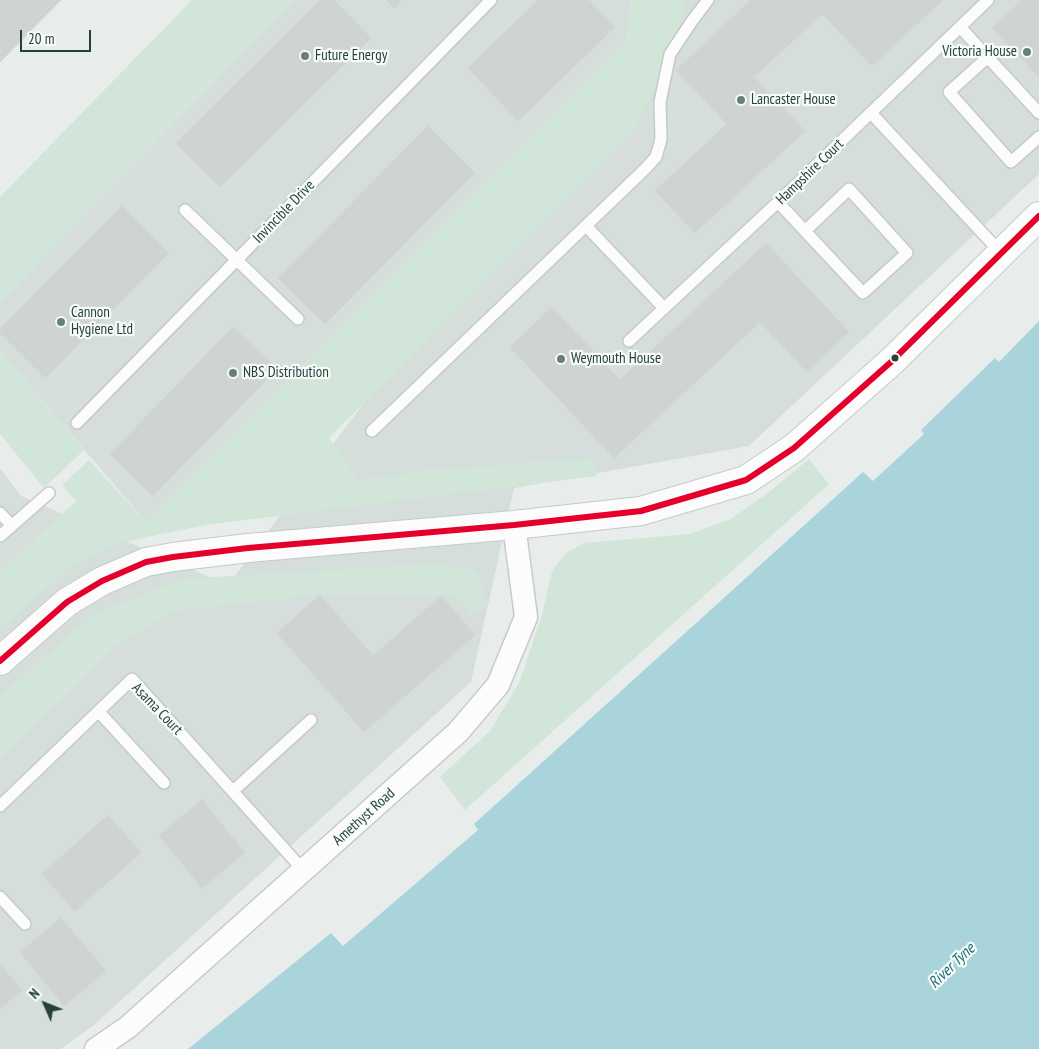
<!DOCTYPE html>
<style>
body{margin:0}
#map{position:relative;width:1039px;height:1049px;overflow:hidden;background:#e8edeb;font-family:"PT Sans Narrow",sans-serif}
canvas{display:block}
.north{position:absolute;left:20px;top:979px;width:50px;height:50px;-webkit-text-stroke:4px #f7fbf9;paint-order:stroke;rotate:314deg;font-size:14px;font-weight:700;line-height:20px;text-align:center;color:#24423a}
.north::after{content:'';display:block;margin:auto;width:18px;height:22px;background:#24423a;clip-path:polygon(50% 0,100% 100%,50% 72%,0 100%)}
.scale{position:absolute;left:20px;top:30px;width:71px;height:22px;box-sizing:border-box;border:2px solid #24423a;border-top:0;padding-left:6px;font-size:15px;line-height:18px;white-space:nowrap;color:#24423a;-webkit-text-stroke:4px #f7fbf9;paint-order:stroke}
</style>
<div id="map">
<canvas width="1039" height="1049"></canvas>
<div class="north">N</div>
<div class="scale">20 m</div>
</div>
<script>
const g = document.querySelector('canvas').getContext('2d');
g.lineJoin = 'round';
function paint(path, color) { g.fillStyle = color; g.fill(path, 'evenodd'); }
const shape = rows => new Path2D(rows.map(r => 'M' + r).join(''));
function stroke(path, color, width, dash) { g.strokeStyle = color; g.lineWidth = width; g.lineCap = dash ? 'butt' : 'round'; g.setLineDash(dash || []); g.stroke(path); }
function label(font, color, halo, rows, align = 'center') {
  g.font = font + ' "PT Sans Narrow",sans-serif'; g.lineWidth = 4.5; g.setLineDash([]); g.textBaseline = 'middle'; g.strokeStyle = halo; g.fillStyle = color; for (const [text, x, y, turn = 0] of rows) {
    g.save(); g.translate(x, y); g.rotate((+turn || 0) * Math.PI / 180); g.textAlign = isNaN(turn) ? turn : align; if (halo) g.strokeText(text, 0, 0); g.fillText(text, 0, 0); g.restore();
  }
}
paint(shape([
 [294,0,631,0,627,41,146,522,0,351,0,301],
 [664,0,1039,0,1039,174,749,446,514,488,471,682,94,1025,61,1049,0,1049,0,468,21,496,228,585]
]), '#d6dedb');
paint(shape([
 [192,0,294,0,0,301,0,197],
 [631,0,683,0,684,11,661,75,636,127,329,438,359,480,431,470,592,458,597,476,206,525,114,544,68,568,0,629,0,571,76,501,62,485,89,460,146,522,627,41],
 [0,351,84,450,44,488,0,434],
 [809,459,829,484,465,810,440,777,490,731,520,681,542,615,552,571,566,553,584,543,689,534,731,519,769,492],
 [435,564,477,571,487,607,472,614,455,595,325,594,173,611,116,646,0,761,0,696,92,616,180,579]
]), '#d1e6d8');
paint(shape([
 [1039,321,1039,1049,188,1049,331,933,343,946,478,830,474,824,863,472,873,481,924,434,921,430,995,358,999,362]
]), '#a9d4db');
const building = shape([
 [0,0,61,0,0,62,0,0],
 [320,0,334,0,371,38,220,187,176,143,320,0],
 [386,0,402,0,394,8,386,0],
 [538,0,589,0,615,27,518,121,468,68,538,0],
 [751,0,943,0,872,66,822,14,754,77,805,131,695,233,655,191,727,124,676,70,751,0],
 [1022,0,1039,0,1039,77,992,28,1022,0],
 [428,126,475,173,325,324,278,278,428,126],
 [122,206,169,253,45,378,0,333,0,329,122,206],
 [766,243,849,332,807,372,760,322,614,458,510,347,552,307,620,380,766,243],
 [233,327,277,369,153,496,110,454,233,327],
 [320,595,373,656,441,596,475,635,364,732,277,633,320,595],
 [202,800,245,853,202,888,159,835,202,800],
 [108,815,141,853,75,911,42,874,108,815],
 [61,918,106,971,64,1006,20,952,61,918],
 [0,965,22,990,0,1009,0,965]
]);
paint(building, '#cfd4d2');
stroke(building, '#d1d6d4', 1);
const lane = shape([
 [960,27,1039,113],
 [988,57,949,92,1011,162,1039,137],
 [871,113,1001,253],
 [778,202,805,231,863,293,907,253,849,189,805,231],
 [185,210,298,319],
 [586,226,663,307],
 [629,341,778,202,988,0],
 [77,423,491,0],
 [372,431,645,169,656,157,661,139,660,102,670,54,692,21,708,0],
 [0,513,12,526],
 [0,536,49,493],
 [99,712,164,783],
 [233,791,311,720],
 [0,806,132,679,304,871],
 [0,897,25,924]
]);
const street = shape([
 [96,1049,128,1027,458,732,498,685,526,617,514,525]
]);
const secondary = shape([
 [0,661,67,602,102,581,146,562,173,557,248,548,514,525,641,511,746,480,794,448,891,362,1039,216]
]);
stroke(lane, '#c5cac8', 14);
stroke(street, '#c5cac8', 25);
stroke(secondary, '#c3cbc8', 30);
stroke(lane, '#fcfcfc', 11);
stroke(street, '#fcfcfc', 22);
stroke(secondary, '#fcfcfc', 28);
stroke(shape([
 [0,661,67,602,102,581,146,562,173,557,248,548,514,525,641,511,746,480,794,448,891,362,1039,216]
]), '#e4002b', 6);
for (const [x, y, r, color] of [
 [1027,52,5,"#697e78"],
 [305,56,5,"#697e78"],
 [741,100,5,"#697e78"],
 [61,322,5,"#697e78"],
 [895,358,4.5,"#24423a"],
 [561,359,5,"#697e78"],
 [233,373,5,"#697e78"]
]) { const dot = new Path2D(); dot.arc(x, y, r, 0, 2 * Math.PI); g.fillStyle = color; g.fill(dot); stroke(dot, '#f7fbf9', 2); }
label('15px', '#24423a', '#f7fbf9', [
 ["Victoria House",1017,52,"right"],
 ["Future Energy",315,56],
 ["Lancaster House",751,100],
 ["Cannon",71,313],
 ["Hygiene Ltd",71,330],
 ["Weymouth House",571,359],
 ["NBS Distribution",243,373]
], 'left');
label('15px', '#24423a', '#f7fbf9', [
 ["Hampshire Court",810,172,-44],
 ["Invincible Drive",284,212,-46],
 ["Asama Court",157,709,46],
 ["Amethyst Road",364,817,-42]
]);
label('italic 16px', '#1c6f80', '#f7fbf9', [
 ["River Tyne",952,966,-44]
]);
</script>
